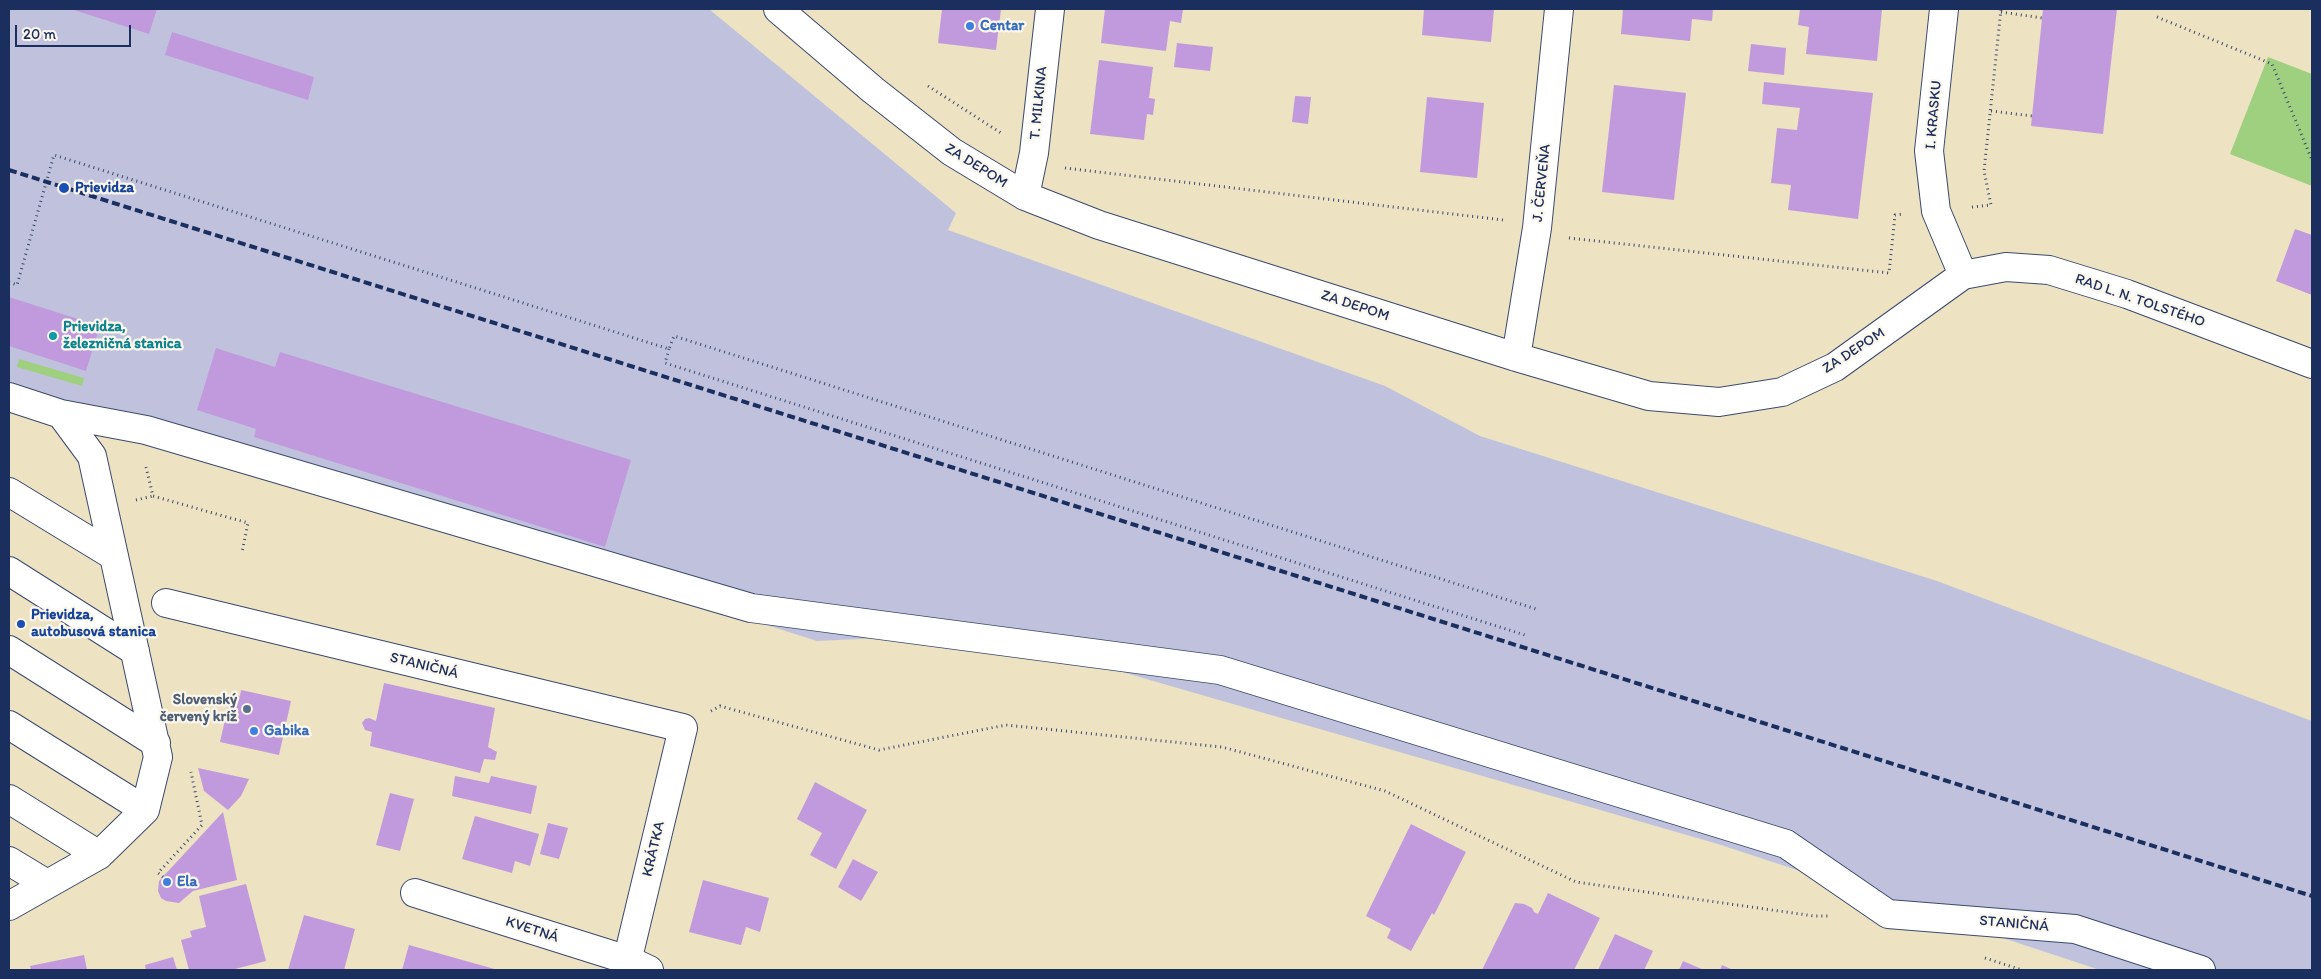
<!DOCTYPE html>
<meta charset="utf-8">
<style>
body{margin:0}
#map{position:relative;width:2321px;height:979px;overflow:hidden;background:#ede2c1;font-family:Itim,sans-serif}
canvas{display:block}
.frame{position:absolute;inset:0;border:10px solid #1b2f5e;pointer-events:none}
.scale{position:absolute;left:15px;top:25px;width:116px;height:22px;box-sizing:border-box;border:2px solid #1b2f5e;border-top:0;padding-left:6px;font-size:15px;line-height:18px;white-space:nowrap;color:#1b2f5e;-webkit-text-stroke:4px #fbf7ec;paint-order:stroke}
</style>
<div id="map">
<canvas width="2321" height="979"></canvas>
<div class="frame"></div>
<div class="scale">20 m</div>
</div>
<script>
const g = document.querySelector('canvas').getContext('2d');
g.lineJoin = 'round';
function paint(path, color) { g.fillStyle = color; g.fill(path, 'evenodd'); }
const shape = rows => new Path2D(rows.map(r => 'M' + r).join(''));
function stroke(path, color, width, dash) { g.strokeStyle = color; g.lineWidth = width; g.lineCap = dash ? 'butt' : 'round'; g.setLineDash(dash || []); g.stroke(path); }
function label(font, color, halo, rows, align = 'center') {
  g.font = font + ' Itim,sans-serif'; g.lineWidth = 4.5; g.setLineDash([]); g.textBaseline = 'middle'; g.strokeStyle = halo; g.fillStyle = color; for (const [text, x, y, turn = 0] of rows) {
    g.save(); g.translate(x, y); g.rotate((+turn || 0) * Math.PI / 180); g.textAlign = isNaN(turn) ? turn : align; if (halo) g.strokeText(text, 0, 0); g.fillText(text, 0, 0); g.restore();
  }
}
paint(shape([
 [9,9,709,9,956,213,948,230,1385,386,1480,436,1937,581,2312,721,2312,970,2100,970,1718,844,987,633,817,641,9,384]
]), '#c0c2dd');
paint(shape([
 [2268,57,2312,74,2312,186,2230,154],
 [19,359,84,378,82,386,17,367]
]), '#9fd080');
paint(shape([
 [71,9,157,9,149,34],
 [942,9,1001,9,996,50,938,43],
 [1105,9,1183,9,1181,23,1170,21,1166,51,1101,43],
 [1424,9,1494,9,1491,42,1422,35],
 [1623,9,1713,9,1712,21,1692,19,1690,41,1621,34],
 [1800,9,1882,9,1877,61,1806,54,1809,27,1798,25],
 [2043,9,2117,9,2103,134,2031,126],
 [172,32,314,77,308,100,165,55],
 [1177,43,1213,47,1210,71,1174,67],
 [1751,44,1786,48,1784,75,1748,71],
 [1099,60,1153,67,1149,98,1155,99,1153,115,1147,114,1144,140,1090,134],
 [1764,82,1873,93,1858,219,1788,210,1791,185,1771,183,1774,156,1777,128,1797,130,1800,108,1762,104],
 [1614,85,1686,93,1674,200,1602,192],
 [1295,96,1311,97,1308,124,1292,122],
 [1427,97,1484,103,1477,178,1420,172],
 [2295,229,2312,235,2312,295,2276,281],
 [9,297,100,326,86,371,9,346],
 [216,348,275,367,280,352,631,460,605,547,254,437,256,429,197,410],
 [384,683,495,708,488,747,497,752,495,760,484,759,480,773,370,746,372,732,365,730,362,723,365,719,369,718,376,721],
 [241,690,291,701,279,755,220,742,231,694,240,696],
 [198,768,249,779,241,796,228,810,204,791],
 [455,776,489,783,491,776,537,786,531,814,452,796],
 [815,782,867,810,836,869,810,855,822,833,797,819],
 [390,793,414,799,400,851,376,845],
 [223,812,237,880,193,891,179,903,166,901,161,898,158,891,159,881],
 [475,816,539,834,530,866,515,861,512,873,462,859],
 [548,823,568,828,559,859,540,854],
 [1411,824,1466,852,1434,915,1432,913,1411,951,1387,938,1391,929,1366,916],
 [853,859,878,872,861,901,838,887],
 [703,880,769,898,760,932,746,927,741,945,689,932],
 [246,884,266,961,231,970,189,970,181,940,192,937,190,931,206,927,199,896],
 [1548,893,1600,918,1574,970,1482,970,1515,903,1524,904,1532,908,1534,912,1538,914],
 [304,915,355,929,344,970,288,970],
 [1615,934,1653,951,1644,970,1598,970],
 [409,945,498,970,402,970],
 [84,955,87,970,31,970,30,966],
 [173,957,177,970,146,970,145,965],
 [1683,961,1704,970,1679,970],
 [1722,965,1733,970,1720,970]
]), '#c09adc');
const minor = shape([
 [778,9,873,90,952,152,1025,196,1099,225,1516,357,1649,396,1719,402,1782,392,1835,367,1963,275,2006,267,2049,270,2127,294,2312,364],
 [1944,9,1929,151,1936,211,1963,275],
 [1025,196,1034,153,1050,9],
 [1516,357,1537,228,1559,9],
 [9,397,61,414,146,430,751,608,1220,670,1786,844,1888,914,2075,929,2201,970],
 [9,492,114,556],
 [9,571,135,651],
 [166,603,683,728,625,970],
 [9,650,156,743],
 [9,725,145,810],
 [9,799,99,855],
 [9,861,47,884],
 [415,893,628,960,649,970],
 [9,906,99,855,145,810,158,757,92,456,61,414]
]);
stroke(minor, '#3a4a6d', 30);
stroke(shape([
 [2001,12,2042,18],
 [2157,17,2272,64,2312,160],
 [928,86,1001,133],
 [1991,111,2032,116],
 [1065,168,1503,220],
 [1972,207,1991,205,1984,171,2001,9],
 [1569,238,1889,273,1895,215,1903,214],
 [9,282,17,285,54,155,669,349,674,336,1536,609],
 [669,349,665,363,1528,636],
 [146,467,153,496,248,523,242,552],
 [136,500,153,496],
 [711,711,720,706,879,750,1006,725,1222,747,1385,791,1576,882,1814,916,1828,916],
 [163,877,158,873,202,825,191,772],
 [1985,958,2022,970]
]), '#3a4a6d', 3, [1, 4]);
stroke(minor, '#fff', 28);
stroke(shape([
 [9,170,2312,896]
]), '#1b2f5e', 4, [8, 4]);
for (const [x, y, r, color] of [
 [970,26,5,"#3f7fe0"],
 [64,188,6,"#1a4fb4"],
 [53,336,5,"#0f9aa8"],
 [21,624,5,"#1a4fb4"],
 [247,709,5,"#5c6f8a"],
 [254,731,5,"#3f7fe0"],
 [167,882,5,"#3f7fe0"]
]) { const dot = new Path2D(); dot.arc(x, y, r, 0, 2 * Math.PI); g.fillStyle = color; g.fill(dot); stroke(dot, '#fbf7ec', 2); }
label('bold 15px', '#366cbe', '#fbf7ec', [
 ["Centar",980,26],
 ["Gabika",264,731],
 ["Ela",177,882]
], 'left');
label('15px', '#1b2f5e', '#fbf7ec', [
 ["T. MILKINA",1039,103,-84],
 ["I. KRASKU",1934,115,-85],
 ["ZA DEPOM",976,166,32],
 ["J. ČERVEŇA",1542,183,-84],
 ["RAD L. N. TOLSTÉHO",2140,301,19],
 ["ZA DEPOM",1355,306,18],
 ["ZA DEPOM",1854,351,-33],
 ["STANIČNÁ",424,666,14],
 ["KRÁTKA",654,849,-77],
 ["STANIČNÁ",2014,924,5],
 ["KVETNÁ",532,930,18]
]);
label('bold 15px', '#164399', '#fbf7ec', [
 ["Prievidza",75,188],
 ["Prievidza,",31,615],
 ["autobusová stanica",31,632]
], 'left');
label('bold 15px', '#0d838f', '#fbf7ec', [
 ["Prievidza,",63,327],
 ["železničná stanica",63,344]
], 'left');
label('bold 15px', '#4e5e75', '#fbf7ec', [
 ["Slovenský",237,700],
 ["červený kríž",237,717]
], 'right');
</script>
